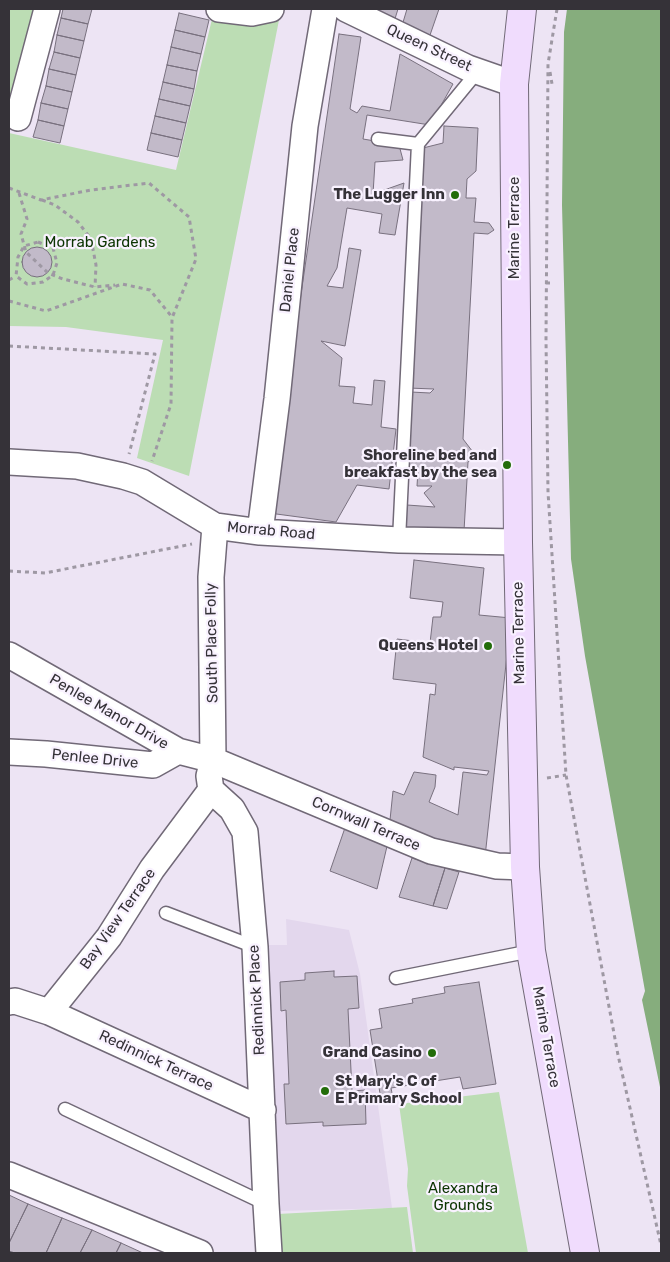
<!DOCTYPE html>
<style>
body{margin:0}
#map{position:relative;width:670px;height:1262px;overflow:hidden;background:#ede4f4;font-family:Rubik,sans-serif}
canvas{display:block}
.frame{position:absolute;inset:0;border:10px solid #353238;pointer-events:none}
</style>
<div id="map">
<canvas width="670" height="1262"></canvas>
<div class="frame"></div>
</div>
<script>
const g = document.querySelector('canvas').getContext('2d');
g.lineJoin = 'round';
function paint(path, color) { g.fillStyle = color; g.fill(path, 'evenodd'); }
const shape = rows => new Path2D(rows.map(r => 'M' + r).join(''));
function stroke(path, color, width, dash) { g.strokeStyle = color; g.lineWidth = width; g.lineCap = dash ? 'butt' : 'round'; g.setLineDash(dash || []); g.stroke(path); }
function label(font, color, halo, rows, align = 'center') {
  g.font = font + ' Rubik,sans-serif'; g.lineWidth = 4.5; g.setLineDash([]); g.textBaseline = 'middle'; g.strokeStyle = halo; g.fillStyle = color; for (const [text, x, y, turn = 0] of rows) {
    g.save(); g.translate(x, y); g.rotate((+turn || 0) * Math.PI / 180); g.textAlign = isNaN(turn) ? turn : align; if (halo) g.strokeText(text, 0, 0); g.fillText(text, 0, 0); g.restore();
  }
}
paint(shape([
 [286,919,349,930,360,974,392,1208,280,1211,268,945,287,945]
]), '#e3d7ed');
paint(shape([
 [9,9,35,9,9,120],
 [212,19,279,20,189,476,137,458,163,340,66,327,9,326,9,133,176,170],
 [499,1092,528,1253,416,1253,407,1186,408,1169,399,1104],
 [407,1207,413,1253,282,1253,278,1214]
]), '#bcddb4');
paint(shape([
 [567,9,661,9,661,1092,642,1000,645,991,585,656,571,559,562,205,564,32]
]), '#86ad7d');
const building = shape([
 [63,9,92,9,88,24,61,18,63,9],
 [354,9,398,9,394,22,354,9],
 [407,9,439,9,429,38,401,29,407,9],
 [179,13,209,20,205,37,175,30,179,13],
 [61,18,88,24,84,41,57,35,61,18],
 [175,30,205,37,201,54,171,47,175,30],
 [339,34,361,37,350,109,357,113,362,106,390,111,400,54,453,84,430,125,367,115,363,139,399,145,403,160,375,162,373,194,404,183,395,235,379,233,382,214,347,208,337,268,327,286,343,288,349,248,361,250,345,346,321,341,342,358,339,386,355,387,353,403,372,405,374,380,385,381,381,427,396,429,389,489,357,485,336,522,269,513,339,34],
 [57,35,84,41,80,58,54,52,57,35],
 [171,47,201,54,197,71,167,65,171,47],
 [54,52,80,58,76,75,49,69,54,52],
 [167,65,197,71,194,89,163,82,167,65],
 [49,69,76,75,72,92,46,86,49,69],
 [163,82,194,89,190,106,159,99,163,82],
 [46,86,72,92,68,109,41,103,46,86],
 [159,99,190,106,186,123,155,116,159,99],
 [41,103,68,109,64,126,38,120,41,103],
 [155,116,186,123,182,140,151,133,155,116],
 [38,120,64,126,60,143,33,137,38,120],
 [444,126,478,128,476,171,467,179,466,198,476,198,474,222,489,223,494,230,488,234,474,233,463,439,476,456,468,462,464,531,405,528,407,505,435,507,424,493,432,486,417,486,418,470,407,470,411,392,430,393,434,389,408,388,423,148,443,143,444,126],
 [151,133,182,140,178,157,147,150,151,133],
 '22 262a15 15 0 1 1 30 0a15 15 0 1 1-30 0Z',
 [414,560,484,568,479,615,511,618,485,857,474,855,390,820,393,791,404,795,414,772,436,775,435,787,429,802,458,815,463,772,487,775,489,771,454,767,454,770,423,757,430,694,435,695,436,684,393,679,397,639,430,643,433,617,441,617,443,602,410,598,414,560],
 [347,822,388,842,377,889,330,871,347,822],
 [412,858,445,868,433,906,399,897,412,858],
 [445,868,459,872,447,909,433,906,445,868],
 [334,971,334,977,357,976,359,1008,348,1009,352,1091,365,1090,366,1124,323,1126,323,1122,286,1124,284,1084,289,1084,286,1010,281,1011,280,982,305,980,305,973,334,971],
 [479,982,496,1084,463,1089,460,1077,391,1088,393,1098,381,1100,370,1030,382,1028,379,1009,413,1003,412,999,445,993,444,987,479,982],
 [9,1195,28,1204,9,1243,9,1195],
 [28,1204,62,1218,46,1253,15,1253,9,1251,9,1243,28,1204],
 [62,1218,92,1230,80,1253,46,1253,62,1218],
 [92,1230,121,1243,116,1253,80,1253,92,1230],
 [121,1243,143,1253,116,1253,121,1243]
]);
paint(building, '#c2bac9');
stroke(building, '#78707e', 1);
const lane = shape([
 [378,139,418,144,478,71],
 [399,540,418,144],
 [166,913,255,947],
 [396,978,531,951],
 [65,1109,266,1204]
]);
const street = shape([
 [219,9,252,13,271,9],
 [346,9,468,68,514,84],
 [18,118,47,9],
 [9,462,77,466,123,476,142,482,215,526,260,532,399,540,518,542],
 [215,526,211,577,213,760,209,776,211,790,232,809,245,832,255,947,266,1204,269,1253],
 [260,532,277,399,305,126,325,9],
 [9,655,178,751,213,760,431,851,497,866,525,867],
 [9,752,46,754,153,765,178,751],
 [9,1002,15,1001,49,1012,109,937,152,869,211,790],
 [49,1012,263,1110],
 [9,1175,200,1253]
]);
const secondary = shape([
 [522,9,514,84,518,542,525,867,531,951,585,1253]
]);
stroke(lane, '#716977', 15);
stroke(street, '#716977', 28);
stroke(secondary, '#716977', 30);
stroke(shape([
 [557,9,548,64,546,339,548,492,566,775,618,1055,661,1245],
 [550,72,552,84],
 [9,188,41,200,91,190,149,183,189,217,196,259,172,318,171,404,152,461],
 [19,193,27,219,21,234,26,252,48,273,63,279,95,287,115,285],
 [42,200,55,205,78,222,91,239,96,265,95,287],
 [38,242,53,248,57,263,53,275,43,282,27,284,16,276,18,257,24,246,38,242],
 [9,280,16,276],
 [546,283,554,283],
 [9,301,46,311,122,284,150,290,172,317],
 [9,346,155,354,129,454],
 [9,571,45,573,192,544],
 [547,778,566,775]
]), '#9e98a3', 3, [4, 4]);
stroke(lane, '#fff', 12);
stroke(street, '#fff', 25);
stroke(secondary, '#f0dcfd', 28);
for (const [x, y, r, color] of [
 [455,195,5,"#226c09"],
 [507,465,5,"#226c09"],
 [488,646,5,"#226c09"],
 [432,1053,5,"#226c09"],
 [325,1091,5,"#226c09"]
]) { const dot = new Path2D(); dot.arc(x, y, r, 0, 2 * Math.PI); g.fillStyle = color; g.fill(dot); stroke(dot, '#f9f2ff', 2); }
label('15px', '#353238', '#f9f2ff', [
 ["Queen Street",429,48,25],
 ["Marine Terrace",515,228,-90],
 ["Daniel Place",290,270,-84],
 ["Morrab Road",271,531,5],
 ["Marine Terrace",519,633,-91],
 ["South Place Folly",212,643,-91],
 ["Penlee Manor Drive",109,712,30],
 ["Penlee Drive",95,759,6],
 ["Cornwall Terrace",366,824,23],
 ["Bay View Terrace",118,919,-55],
 ["Redinnick Place",257,1000,-93],
 ["Marine Terrace",546,1037,80],
 ["Redinnick Terrace",156,1061,25]
]);
label('bold 15px', '#353238', '#f9f2ff', [
 ["The Lugger Inn",445,195],
 ["Shoreline bed and",497,456],
 ["breakfast by the sea",497,473],
 ["Queens Hotel",478,646],
 ["Grand Casino",422,1053],
 ["St Mary's C of",335,1082,"left"],
 ["E Primary School",335,1099,"left"]
], 'right');
label('15px', '#0b3401', '#f9f2ff', [
 ["Morrab Gardens",100,243],
 ["Alexandra",463,1189],
 ["Grounds",463,1206]
]);
</script>
